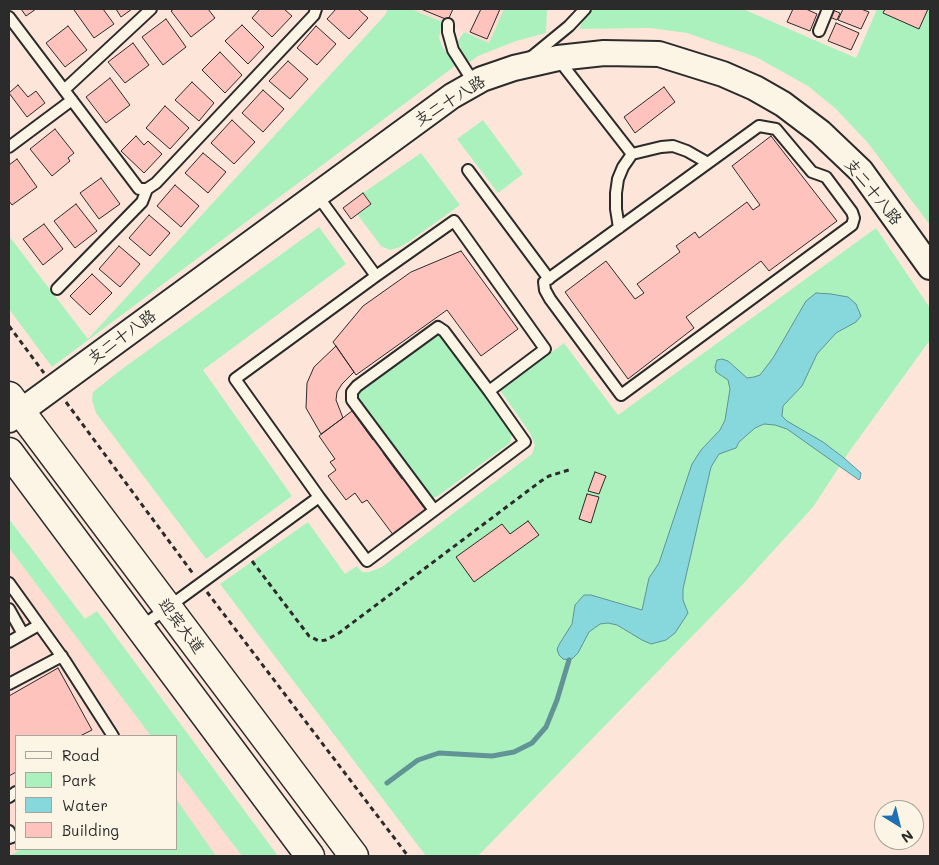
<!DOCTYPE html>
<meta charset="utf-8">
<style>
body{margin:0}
#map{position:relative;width:939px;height:865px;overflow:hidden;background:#fde6d9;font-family:Mali,sans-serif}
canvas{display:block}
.frame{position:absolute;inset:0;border:10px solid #2b2b2b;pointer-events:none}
.legend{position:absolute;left:15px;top:735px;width:162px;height:115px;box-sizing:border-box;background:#fcf5e5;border:1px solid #a8a49b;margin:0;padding:6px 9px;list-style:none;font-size:15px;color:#2b2b2b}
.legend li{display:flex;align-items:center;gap:10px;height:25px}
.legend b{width:25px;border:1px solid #a8a49b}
.north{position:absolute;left:874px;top:800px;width:50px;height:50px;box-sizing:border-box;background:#fcf5e5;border:1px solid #a8a49b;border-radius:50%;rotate:144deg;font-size:14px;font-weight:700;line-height:20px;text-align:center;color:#2b2b2b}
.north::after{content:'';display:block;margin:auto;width:18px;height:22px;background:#1f6fb2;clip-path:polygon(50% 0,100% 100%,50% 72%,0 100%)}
</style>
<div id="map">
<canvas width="939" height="865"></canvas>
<div class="frame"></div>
<ul class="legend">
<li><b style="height:6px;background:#fcf5e5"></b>Road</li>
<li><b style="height:14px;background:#abf1bd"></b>Park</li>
<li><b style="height:14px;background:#86d8dd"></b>Water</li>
<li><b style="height:14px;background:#ffc3bd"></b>Building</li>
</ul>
<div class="north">N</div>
</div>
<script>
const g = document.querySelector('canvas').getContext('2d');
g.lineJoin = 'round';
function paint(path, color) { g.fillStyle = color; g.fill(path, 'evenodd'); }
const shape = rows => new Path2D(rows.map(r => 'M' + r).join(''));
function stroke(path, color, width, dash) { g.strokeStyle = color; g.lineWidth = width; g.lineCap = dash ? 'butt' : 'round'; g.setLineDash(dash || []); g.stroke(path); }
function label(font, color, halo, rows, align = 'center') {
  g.font = font + ' Mali,"LXGW WenKai TC",sans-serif'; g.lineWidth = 4; g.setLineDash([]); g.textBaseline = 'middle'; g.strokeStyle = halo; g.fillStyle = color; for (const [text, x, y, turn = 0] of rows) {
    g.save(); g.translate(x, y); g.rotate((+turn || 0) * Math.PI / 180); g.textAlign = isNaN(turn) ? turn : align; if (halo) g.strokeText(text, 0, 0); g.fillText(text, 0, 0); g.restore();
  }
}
paint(shape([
 [411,9,504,9,489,43],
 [9,548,151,736,16,736,16,849,176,849,176,769,242,856,9,856]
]), '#fedcd1');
paint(shape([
 [388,9,411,9,442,22,439,38,442,46,455,66,52,367,9,309,9,236,88,339,385,15],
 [504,9,549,9,547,10,546,33,516,41,478,56,470,62,464,57,458,41,464,32,489,43],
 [589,9,743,9,856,58,877,9,930,9,930,225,868,143,836,109,808,86,756,57,687,33,650,28,579,29],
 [483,120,523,174,498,193,457,139],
 [421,153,460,205,410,241,400,247,390,250,381,246,357,214,371,204,363,193],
 [319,227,346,264,203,370,292,496,206,559,96,413,92,400,93,392,122,369],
 [876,228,930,308,930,340,849,452,813,507,744,583,478,856,426,856,220,584,308,522,345,574,357,566,362,572,369,572,382,567,532,454,535,445,530,433,500,390,564,343,618,415],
 [439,333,443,335,506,421,512,434,510,443,438,496,432,498,425,493,359,404,356,396,359,390,433,334],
 [9,519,85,619,97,611,278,856,242,856,176,769,176,736,151,736,9,548],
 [176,799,216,856,9,856,22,849,176,849]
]), '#abf1bd');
const water = shape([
 [816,293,831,294,848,297,856,304,861,316,856,322,836,333,817,354,802,386,783,406,782,416,787,421,823,442,844,458,861,473,860,479,859,480,787,429,775,425,764,424,755,428,739,442,736,448,719,454,711,467,683,589,683,600,688,613,675,633,666,640,651,644,642,640,617,625,608,623,600,624,589,632,578,653,573,658,569,660,563,659,559,655,557,649,560,643,572,624,575,605,584,595,591,595,642,610,649,578,659,563,692,464,701,450,720,430,725,420,730,389,728,380,716,372,715,367,717,360,722,359,728,361,747,378,754,377,760,375,773,358,806,301,816,293]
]);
paint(water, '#86d8dd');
stroke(water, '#629396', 1);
stroke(shape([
 [387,783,418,760,439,753,492,756,514,752,532,743,546,727,557,700,569,660]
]), '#629396', 5);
const building = shape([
 [21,9,36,9,26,16,21,9],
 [75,9,103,9,114,24,94,38,74,10,75,9],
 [116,9,132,9,121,17,116,9],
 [174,9,208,9,215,18,191,37,171,11,174,9],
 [260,9,284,9,292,16,272,37,252,18,260,9],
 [336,9,358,9,368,18,349,39,327,19,336,9],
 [421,9,453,9,448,20,421,9],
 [481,9,500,9,487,39,470,32,481,9],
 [793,9,806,9,817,14,810,31,787,22,793,9],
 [830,9,840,13,837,20,827,16,830,9],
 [843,9,861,9,869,12,861,29,838,20,843,9],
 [885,9,928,9,919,29,883,13,885,9],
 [166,19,186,47,163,65,142,37,166,19],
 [836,23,859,33,851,50,828,41,836,23],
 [242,25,264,47,248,64,225,41,242,25],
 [68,26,87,50,65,67,46,43,68,26],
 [316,26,336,44,317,65,297,48,316,26],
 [133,43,149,65,125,83,108,62,133,43],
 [220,52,242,75,225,93,202,70,220,52],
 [288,61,308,79,290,99,269,81,288,61],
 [110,78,130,105,106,123,86,97,110,78],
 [192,82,214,103,199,121,175,100,192,82],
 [18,85,28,97,36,91,45,103,27,117,9,93,18,85],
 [664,87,675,102,635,133,624,117,664,87],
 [263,90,284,109,263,132,242,113,263,90],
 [165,106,189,128,170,149,146,128,165,106],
 [232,120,255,142,234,164,211,143,232,120],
 [55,129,74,153,68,158,70,161,52,176,30,149,55,129],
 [136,136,144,145,148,141,162,154,144,173,121,151,136,136],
 [771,136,837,221,769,271,761,261,686,317,694,328,628,379,565,292,606,261,635,299,644,293,637,284,680,252,676,246,695,232,699,238,747,202,753,210,760,205,732,166,771,136],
 [203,153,226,172,208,193,185,173,203,153],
 [17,159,37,187,12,205,9,201,9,165,17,159],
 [101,178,120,204,99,219,80,193,101,178],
 [175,185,199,206,181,227,157,206,175,185],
 [363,193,371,204,351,219,343,208,363,193],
 [76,204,97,231,75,248,54,221,76,204],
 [149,215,170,233,150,256,129,238,149,215],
 [44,224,63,249,43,265,23,239,44,224],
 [119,246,140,264,120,287,99,269,119,246],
 [461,251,518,329,481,356,447,310,356,375,333,342,363,306,411,272,461,251],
 [92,274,112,293,90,315,70,296,92,274],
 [336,346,354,372,342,384,337,392,336,400,343,418,321,434,306,408,307,383,314,367,336,346],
 [352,411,373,440,377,437,387,450,383,453,402,479,407,475,414,485,410,489,427,512,394,536,367,500,362,503,355,493,346,500,328,476,336,470,330,462,335,459,319,436,352,411],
 [595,472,606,476,599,494,588,491,595,472],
 [587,494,599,497,591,523,579,519,587,494],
 [528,521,539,535,474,582,456,557,502,524,510,534,528,521],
 [58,668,92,730,80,736,16,736,16,772,9,776,9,696,58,668]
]);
paint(building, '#ffc3bd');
stroke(building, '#2b2b2b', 1);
const service = shape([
 [9,17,139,189,147,189,156,183,314,15,316,9],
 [448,24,448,32,453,50,474,83],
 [819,31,828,9],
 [530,58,569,26,585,9],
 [558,59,632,154],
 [64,90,151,9],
 [759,126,776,129,812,172,826,177,852,212,854,218,852,225,621,395,550,299,545,290,544,282,759,126],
 [9,147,72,100],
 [468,170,549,279],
 [317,195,376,276],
 [619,228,616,209,616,193,618,179,623,167,632,154,661,147,673,146,687,151,708,163],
 [57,289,142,202,147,189],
 [434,510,352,400,352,392,357,386,438,327,444,331,489,391],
 [9,583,65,661,113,736],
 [9,609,23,634],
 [141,627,319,497,367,561,525,442,489,391,545,349,454,221,376,276,235,379,319,497],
 [9,642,39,625],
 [9,684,62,656],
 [9,797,16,792],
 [9,831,12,837,9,838]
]);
const tertiary = shape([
 [9,420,452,96,482,79,514,68,558,58,604,53,659,54,723,74,755,88,783,104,820,132,861,171,930,267]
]);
const trunk = shape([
 [9,396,354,856],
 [9,452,310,856]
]);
stroke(service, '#2b2b2b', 14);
stroke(tertiary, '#2b2b2b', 28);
stroke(trunk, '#2b2b2b', 31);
stroke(shape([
 [9,326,44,373],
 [66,402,194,575],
 [252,561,309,636,319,641,326,640,339,633,541,481,549,476,572,469],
 [207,592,408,856]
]), '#2b2b2b', 3, [5, 4]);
stroke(service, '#fcf5e5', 10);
stroke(tertiary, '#fcf5e5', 24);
stroke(trunk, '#fcf5e5', 28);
label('16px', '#2b2b2b', '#fcf5e5', [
 ["支二十八路",450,101,-32],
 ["支二十八路",873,192,51],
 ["支二十八路",122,337,-36],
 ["迎宾大道",181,626,53]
]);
</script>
